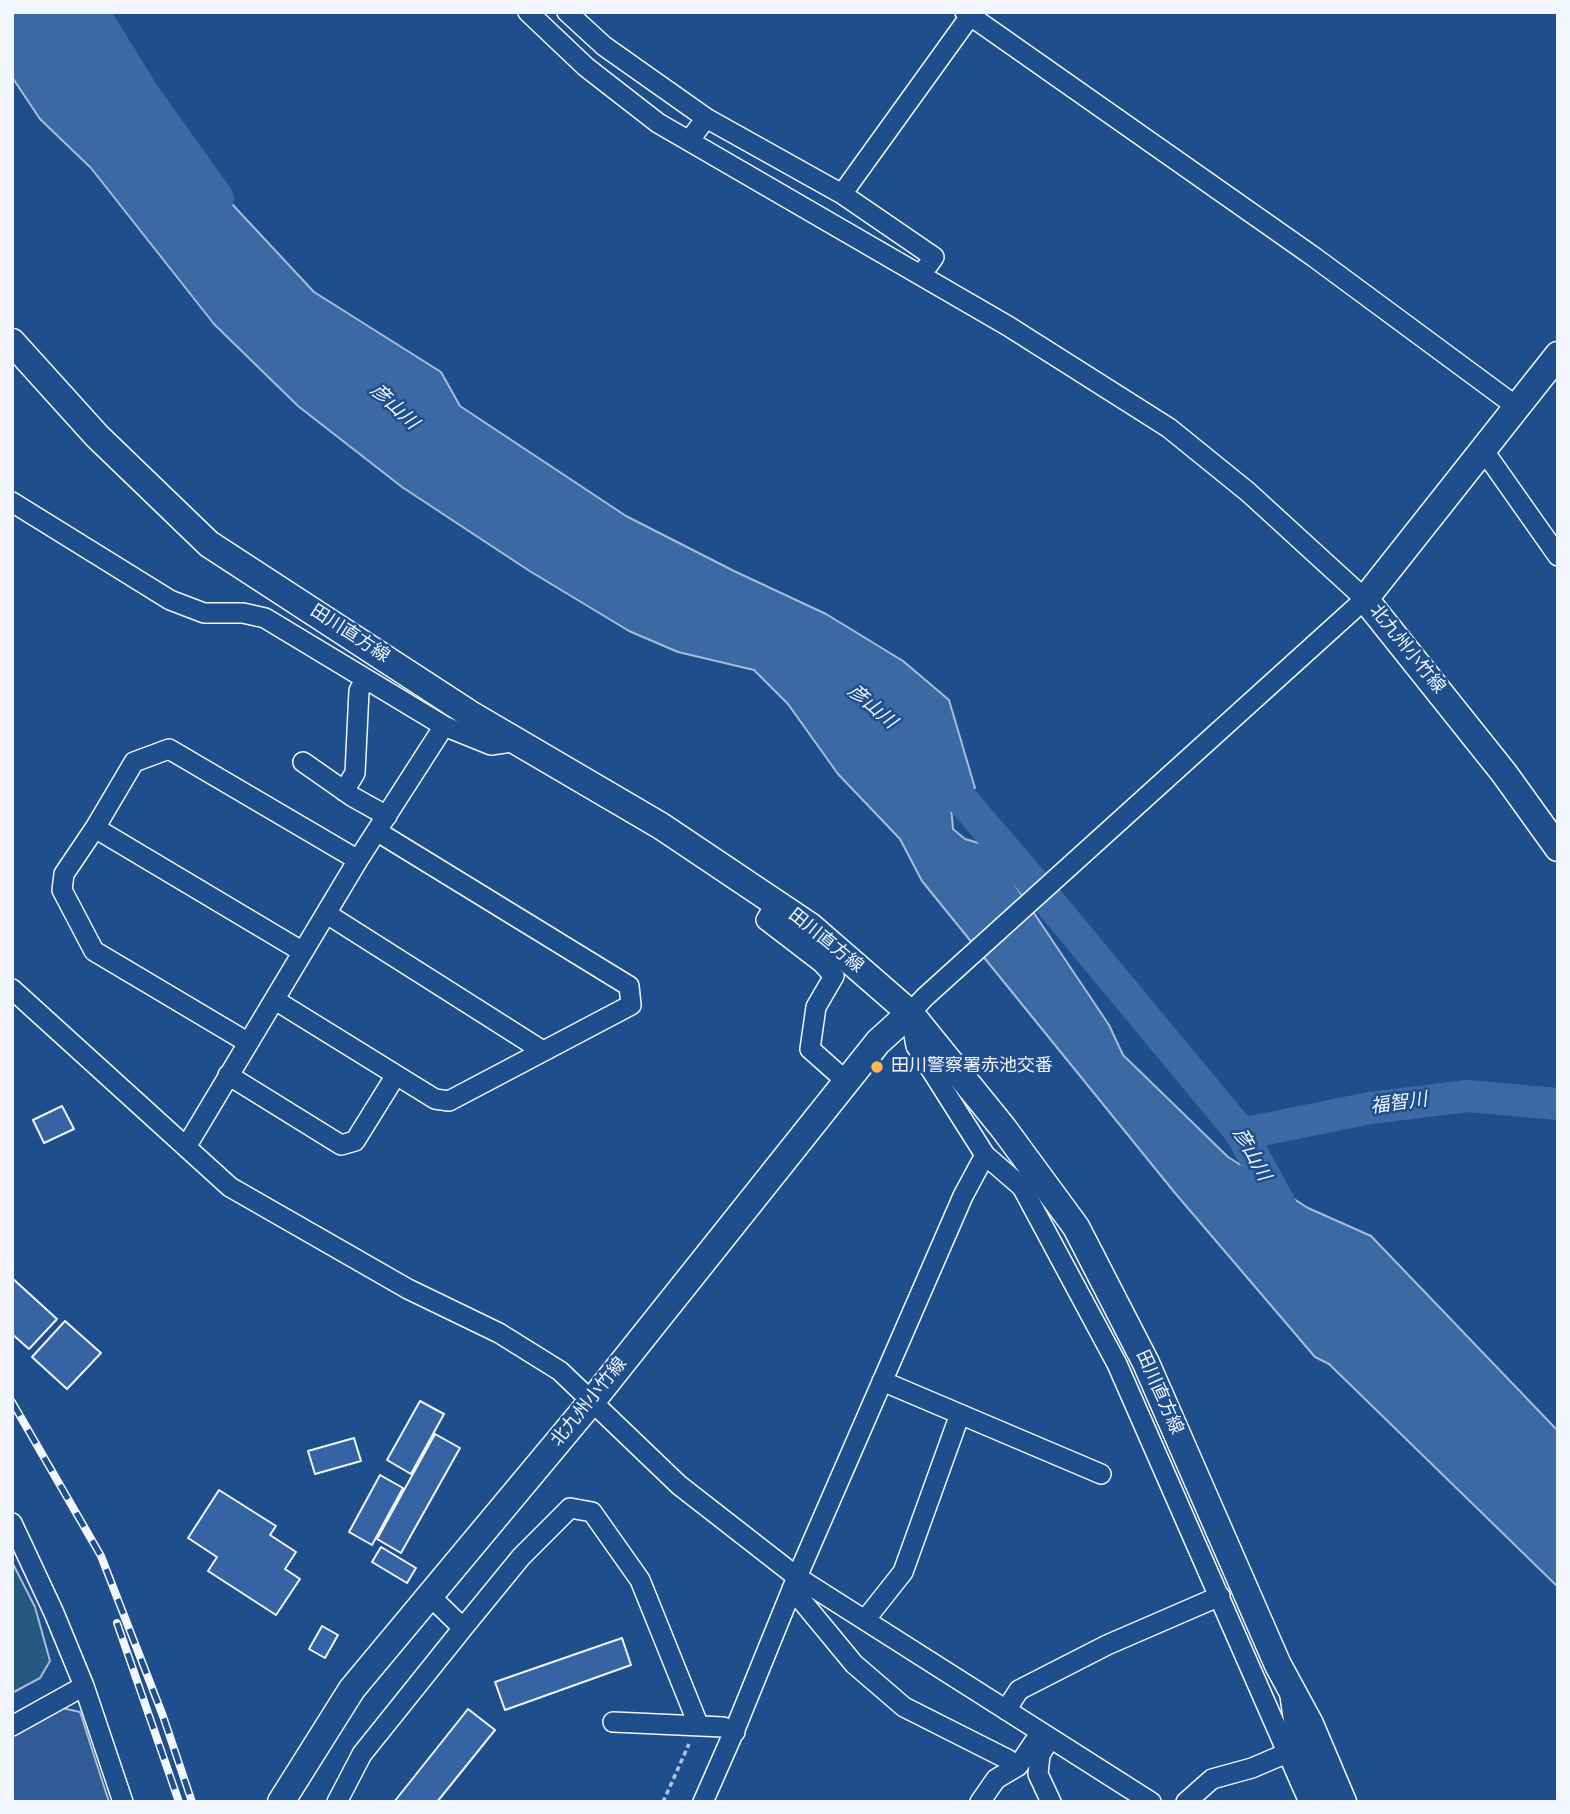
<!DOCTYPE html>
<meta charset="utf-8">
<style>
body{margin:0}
#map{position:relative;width:1570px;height:1814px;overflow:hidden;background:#1f4e8c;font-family:Overpass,sans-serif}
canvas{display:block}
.frame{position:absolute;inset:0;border:14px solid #f2f6ff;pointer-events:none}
</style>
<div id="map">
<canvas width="1570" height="1814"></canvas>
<div class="frame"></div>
</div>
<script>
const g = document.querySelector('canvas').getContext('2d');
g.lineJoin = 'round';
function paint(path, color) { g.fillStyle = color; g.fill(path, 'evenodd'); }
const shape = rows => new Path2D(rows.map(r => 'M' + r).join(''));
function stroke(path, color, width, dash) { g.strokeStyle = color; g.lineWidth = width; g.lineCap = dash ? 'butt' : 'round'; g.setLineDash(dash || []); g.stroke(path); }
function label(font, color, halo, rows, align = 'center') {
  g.font = font + ' Overpass,"Noto Sans JP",sans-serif'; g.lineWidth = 5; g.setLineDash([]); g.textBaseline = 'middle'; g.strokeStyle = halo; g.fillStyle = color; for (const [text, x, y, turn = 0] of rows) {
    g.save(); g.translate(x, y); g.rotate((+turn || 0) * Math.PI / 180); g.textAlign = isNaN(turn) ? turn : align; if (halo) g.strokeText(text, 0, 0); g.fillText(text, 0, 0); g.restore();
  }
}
const green = shape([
 [12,1562,35,1607,50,1661,40,1678,12,1693,12,1562]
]);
paint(green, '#245a82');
stroke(green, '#a8bbd7', 2);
const parking = shape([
 [62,1708,80,1712,109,1802,12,1802,12,1736,62,1708]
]);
paint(parking, '#305b95');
stroke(parking, '#a8bbd7', 2);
const water = shape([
 [12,12,95,12,135,100,314,292,441,372,460,406,626,516,734,571,826,614,903,661,949,700,975,788,951,806,953,829,965,839,989,846,1109,1025,1123,1055,1228,1157,1308,1208,1371,1236,1558,1431,1558,1587,1329,1364,1315,1357,1175,1193,922,881,900,839,838,774,788,704,754,670,678,652,629,631,528,570,402,487,298,406,214,324,91,168,40,119,12,77,12,12]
]);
paint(water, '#3b69a3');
stroke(water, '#a8bbd7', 2);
stroke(shape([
 [93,12,143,93,218,198],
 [934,767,1042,893,1241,1133,1279,1202,1287,1222],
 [1241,1134,1370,1108,1467,1096,1558,1104]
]), '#3b69a3', 32);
const building = shape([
 [62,1106,74,1129,44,1143,33,1120,62,1106],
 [12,1278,57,1319,29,1349,12,1334,12,1278],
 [65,1321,101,1353,67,1389,32,1357,65,1321],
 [420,1401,444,1414,411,1474,387,1460,420,1401],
 [435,1434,460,1448,401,1553,377,1539,435,1434],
 [354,1438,361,1461,315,1474,308,1451,354,1438],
 [380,1475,403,1488,372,1545,349,1532,380,1475],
 [219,1490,276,1526,270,1535,296,1552,285,1569,300,1579,276,1615,208,1571,217,1557,188,1538,219,1490],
 [381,1547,416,1568,407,1583,372,1562,381,1547],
 [322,1626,338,1635,325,1658,309,1649,322,1626],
 [622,1638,631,1665,505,1710,495,1682,622,1638],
 [468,1709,495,1730,437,1802,394,1802,468,1709]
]);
paint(building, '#3563a3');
stroke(building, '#f2f6ff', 2);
const minor = shape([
 [528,12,586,67,658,123,1008,326,1169,428,1248,492,1365,599,925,997,910,1013,916,1046,985,1155,1022,1187,1117,1364,1309,1802],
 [567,12,604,46,706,118],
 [965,12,1314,257,1517,407],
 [689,141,706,118,842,194,973,12],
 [842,194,934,257,921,275],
 [1484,451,1558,556],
 [12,502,170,600,204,613,243,613,265,618,444,726,491,745,518,741],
 [303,762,353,797,387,816],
 [344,791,355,773,359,691,365,679],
 [95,828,303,952],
 [776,903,766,920,822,963,834,976,816,1007,810,1049,847,1082],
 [327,914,543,1051],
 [12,989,230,1187,408,1289,499,1333,560,1371,679,1485,797,1577,1151,1802],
 [275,1000,435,1099,449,1101,631,1005,629,986,378,832],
 [247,1042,94,951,62,890,64,874,95,828,134,762,169,749,358,860],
 [228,1075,341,1145,355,1141,396,1075],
 [186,1147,358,860,444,726],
 [882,1381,1101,1474],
 [12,1523,54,1613,84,1686,123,1802],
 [792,1589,854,1664,904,1707,1007,1759,1018,1766],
 [865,1620,903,1572,960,1414],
 [463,1628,521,1557,570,1508,592,1512,640,1580,696,1719,697,1725],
 [1290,1696,1295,1731,1320,1797],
 [1006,1710,1019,1690,1107,1645,1220,1596],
 [613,1722,723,1727,735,1732],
 [12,1726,84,1686],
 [1050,1738,1040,1755,1038,1774,1051,1802],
 [337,1802,362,1754,463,1628,430,1596],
 [703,1802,736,1727,797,1577,963,1196,985,1155],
 [980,1802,996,1779,1018,1766,1041,1732],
 [1186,1802,1212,1779,1252,1768,1287,1753]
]);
const major = shape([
 [12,342,97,436,209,544,470,714,661,826,810,926,910,1013,1004,1129,1076,1227,1146,1363,1278,1665,1310,1724,1343,1802],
 [1558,355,1365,599,1504,773,1558,848],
 [281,1802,352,1689,592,1401,878,1042,910,1013]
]);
stroke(minor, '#f2f6ff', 22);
stroke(major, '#f2f6ff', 29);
stroke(shape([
 [663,1802,689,1744]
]), '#b3c4dc', 3.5, [5, 3.5]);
stroke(minor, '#1f4e8c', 19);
stroke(major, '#1f4e8c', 26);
const rail = shape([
 [12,1402,101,1556,163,1716,192,1802],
 [117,1623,179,1802]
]);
stroke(rail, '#f2f6ff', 8);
stroke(rail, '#1f4e8c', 5, [16]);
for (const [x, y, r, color] of [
 [877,1067,7,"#ffb74d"]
]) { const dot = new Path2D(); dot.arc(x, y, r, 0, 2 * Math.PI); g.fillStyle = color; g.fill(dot); stroke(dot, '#1f4e8c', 2.5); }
label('18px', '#f2f6ff', '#1f4e8c', [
 ["田川直方線",349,635,33],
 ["北九州小竹線",1406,650,51],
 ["田川直方線",825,942,39],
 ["田川直方線",1158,1393,66],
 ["北九州小竹線",590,1403,-51]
]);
label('18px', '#f2f6ff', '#1f4e8c', [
 ["田川警察署赤池交番",891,1067]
], 'left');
label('italic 19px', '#f2f6ff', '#1f4e8c', [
 ["彦山川",393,408,43],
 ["彦山川",871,708,40],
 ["福智川",1399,1105,-8],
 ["彦山川",1250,1155,61]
]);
</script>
